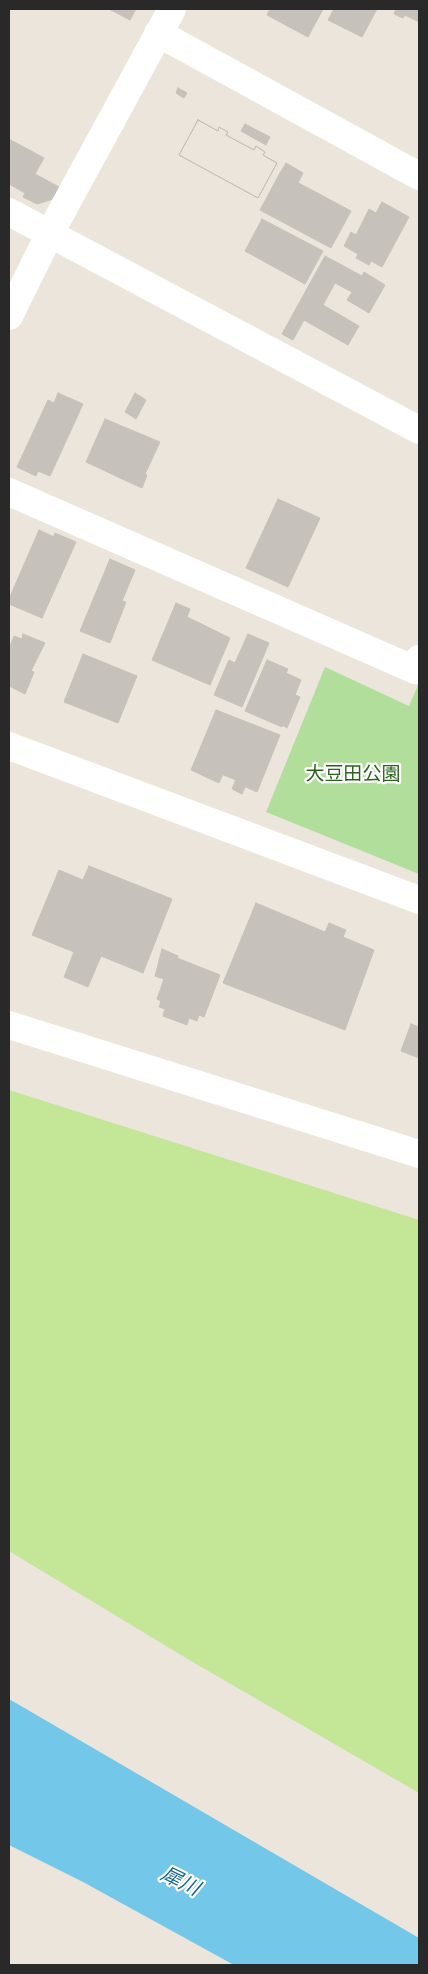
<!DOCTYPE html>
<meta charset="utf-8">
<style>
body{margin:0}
#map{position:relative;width:428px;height:1974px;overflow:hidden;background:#ebe5dc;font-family:Karla,sans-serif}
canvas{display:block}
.frame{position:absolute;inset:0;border:10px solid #292929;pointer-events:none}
</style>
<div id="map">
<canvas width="428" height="1974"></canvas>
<div class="frame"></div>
</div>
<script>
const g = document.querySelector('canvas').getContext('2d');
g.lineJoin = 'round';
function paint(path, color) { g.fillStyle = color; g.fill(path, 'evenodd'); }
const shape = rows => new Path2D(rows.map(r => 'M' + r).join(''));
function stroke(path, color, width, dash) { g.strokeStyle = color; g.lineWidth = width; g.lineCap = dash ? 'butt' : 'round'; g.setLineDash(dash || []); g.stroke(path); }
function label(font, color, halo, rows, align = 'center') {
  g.font = font + ' Karla,"Noto Sans JP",sans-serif'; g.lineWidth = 4.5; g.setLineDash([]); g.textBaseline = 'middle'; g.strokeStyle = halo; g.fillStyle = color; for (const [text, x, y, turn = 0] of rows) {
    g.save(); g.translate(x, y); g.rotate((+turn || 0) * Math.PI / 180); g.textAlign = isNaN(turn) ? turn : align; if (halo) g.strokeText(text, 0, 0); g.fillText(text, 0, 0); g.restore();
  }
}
paint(shape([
 [325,667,409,706,419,683,419,874,266,812]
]), '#b1df9b');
paint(shape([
 [9,1090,419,1220,419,1793,191,1661,9,1551]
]), '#c3e697');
paint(shape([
 [9,1699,419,1938,419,1965,234,1965,83,1882,9,1845]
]), '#73c7e9');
const building = shape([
 [109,9,136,9,130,20,109,9],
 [270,9,323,9,308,37,267,15,270,9],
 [334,9,377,9,362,37,328,20,334,9],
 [396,9,419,9,419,22,405,15,403,18,394,14,396,9],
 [178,88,187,93,184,98,176,93,178,88],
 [198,120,218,131,219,127,228,132,226,135,254,150,256,146,265,152,263,155,277,163,258,198,179,155,198,120],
 [198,120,218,131,219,127,228,132,226,135,254,150,256,146,265,152,263,155,277,163,258,198,179,155,198,120],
 [245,124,270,137,266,145,241,131,245,124],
 [9,139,44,158,35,174,61,188,56,198,37,204,23,197,25,193,9,184,9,139],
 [286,163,303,173,298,183,280,173,286,163],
 [280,173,351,211,331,248,260,210,280,173],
 [382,202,409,217,382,267,371,261,369,265,356,258,358,254,344,246,351,232,356,235,369,209,376,213,382,202],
 [262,219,323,251,305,284,245,251,262,219],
 [325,256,362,276,364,272,385,285,369,313,347,300,352,292,335,283,323,305,359,326,348,345,304,320,293,340,282,334,325,256],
 [58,393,83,404,50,476,38,471,36,476,17,467,48,400,54,403,58,393],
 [135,393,146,400,136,419,125,412,135,393],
 [105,419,160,442,145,474,138,471,133,484,86,462,105,419],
 [139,471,147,475,142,488,133,484,139,471],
 [278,499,320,518,288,587,246,568,278,499],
 [39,530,54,537,55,533,76,542,42,618,9,604,9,599,39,530],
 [110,559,135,570,122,601,126,602,110,643,80,631,110,559],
 [176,603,190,609,187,617,230,638,210,685,152,660,176,603],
 [23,634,45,643,31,671,34,672,25,694,9,686,9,649,14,636,22,639,23,634],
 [248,634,269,643,242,707,214,695,229,660,235,663,248,634],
 [83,654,137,676,118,723,64,702,83,654],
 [267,660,288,669,286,673,301,680,295,695,300,697,287,728,282,725,282,727,245,711,267,660],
 [216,710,280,735,257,792,235,782,236,780,194,763,216,710],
 [194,763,223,774,219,783,191,770,194,763],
 [235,782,245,787,242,794,232,789,235,782],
 [89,866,172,899,143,973,101,956,88,987,64,977,74,952,32,935,59,870,83,880,89,866],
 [256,903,325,932,329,923,346,930,343,937,374,950,345,1030,223,983,256,903],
 [162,949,178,956,177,958,220,975,204,1017,199,1015,197,1021,189,1018,187,1025,163,1016,165,1009,159,1007,161,1001,157,999,164,979,155,976,162,949],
 [411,1024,419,1027,419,1058,401,1051,411,1024]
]);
paint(building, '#c6c2bb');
stroke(building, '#c6c1b6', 1);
stroke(shape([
 [158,33,419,176],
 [9,212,419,430],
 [9,316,50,233,172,9],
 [9,492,415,670,419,659],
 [9,746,419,900]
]), '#fff', 28);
stroke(shape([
 [9,1025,419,1154]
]), '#fff', 28);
label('19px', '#2a631d', '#fff', [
 ["大豆田公園",353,775]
]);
label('italic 20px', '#136593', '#fff', [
 ["犀川",180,1882,26]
]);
</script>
